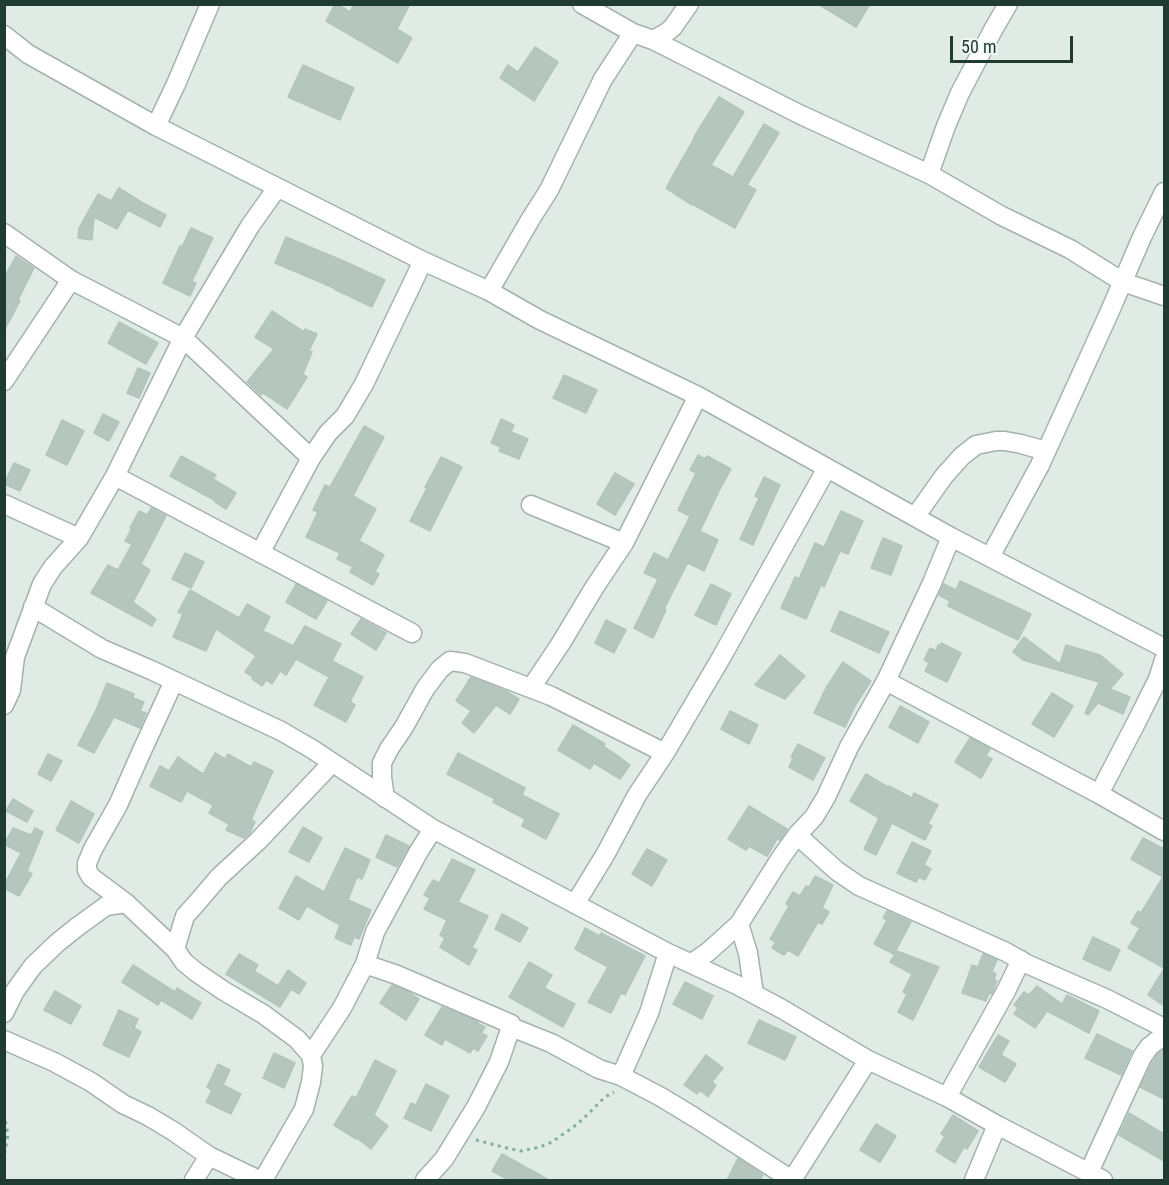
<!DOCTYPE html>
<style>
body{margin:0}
#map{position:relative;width:1169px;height:1185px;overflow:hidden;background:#e0ebe5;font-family:"Roboto Condensed",sans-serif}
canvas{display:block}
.frame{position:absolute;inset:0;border:6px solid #203c32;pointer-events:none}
.scale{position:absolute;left:950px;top:36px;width:123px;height:27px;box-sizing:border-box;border:3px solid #203c32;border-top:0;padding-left:8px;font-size:18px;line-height:21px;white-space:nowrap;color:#203c32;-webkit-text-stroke:4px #f0f8f3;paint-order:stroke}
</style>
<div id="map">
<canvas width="1169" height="1185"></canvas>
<div class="frame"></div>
<div class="scale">50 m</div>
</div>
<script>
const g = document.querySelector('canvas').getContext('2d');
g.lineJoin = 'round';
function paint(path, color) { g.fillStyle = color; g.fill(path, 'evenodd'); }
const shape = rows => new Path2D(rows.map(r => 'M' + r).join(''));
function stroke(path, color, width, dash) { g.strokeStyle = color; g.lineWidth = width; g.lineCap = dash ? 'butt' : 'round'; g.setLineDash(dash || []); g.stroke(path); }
const building = shape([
 [335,4,337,4,350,12,354,4,410,4,397,29,412,38,398,63,326,21,335,4],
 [818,4,870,4,856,27,818,4],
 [535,47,558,62,534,101,500,78,508,65,518,72,535,47],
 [303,65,354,88,340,120,288,97,303,65],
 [719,97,744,112,711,165,733,177,764,124,779,133,747,185,756,190,735,228,692,204,692,205,666,188,676,170,695,137,694,137,719,97],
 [119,188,143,203,166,215,160,227,128,210,117,229,94,217,92,240,78,238,79,228,98,194,111,201,119,188],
 [191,228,213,238,192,281,196,283,190,296,163,283,180,246,182,247,191,228],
 [286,237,346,262,385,280,372,307,334,289,334,288,275,263,286,237],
 [16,256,34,268,18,300,20,301,4,331,4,278,16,256],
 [272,311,304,332,305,329,317,334,309,351,312,352,303,374,307,377,287,409,263,393,261,395,247,382,274,349,255,337,272,311],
 [119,322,158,343,146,364,108,343,119,322],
 [138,368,150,373,139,398,127,393,138,368],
 [564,375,597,390,586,413,553,398,564,375],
 [103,414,119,422,109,441,94,433,103,414],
 [501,419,514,425,511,432,528,439,519,459,499,451,501,447,491,443,501,419],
 [62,420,84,431,67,465,46,455,62,420],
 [364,426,384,437,353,496,376,509,359,541,384,555,375,572,379,574,373,585,350,572,353,567,337,559,340,553,306,537,318,512,313,510,325,485,330,487,364,426],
 [698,455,705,459,707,456,731,469,719,491,700,531,718,540,704,571,688,563,687,564,664,609,666,610,653,638,634,628,658,579,644,573,654,553,668,560,690,516,678,510,696,473,690,470,698,455],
 [181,456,216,475,213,479,236,493,226,509,215,502,216,501,170,476,181,456],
 [441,457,462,467,430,531,410,521,427,488,425,487,441,457],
 [14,463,30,470,20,491,4,484,14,463],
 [615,473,634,484,615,515,597,504,615,473],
 [764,477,780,485,753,545,740,539,759,498,755,496,764,477],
 [151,508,166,516,141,564,150,570,133,602,156,619,152,626,91,593,108,565,118,570,132,544,125,541,132,528,130,528,139,511,147,515,151,508],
 [841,511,863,521,848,554,840,551,824,587,821,585,806,619,781,608,795,577,799,579,815,543,824,547,841,511],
 [883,538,902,546,891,575,871,568,883,538],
 [185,553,204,562,191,588,172,579,185,553],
 [960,581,1031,614,1018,640,948,606,950,601,939,595,944,584,956,590,960,581],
 [296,584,327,601,316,619,286,602,296,584],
 [711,584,731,594,716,625,695,615,711,584],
 [190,590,239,618,247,604,270,617,263,631,293,646,305,626,341,644,332,661,363,677,350,702,355,705,346,722,314,705,329,677,296,659,286,675,280,671,272,684,266,680,262,686,252,679,253,677,245,672,256,656,216,629,206,651,173,637,183,614,178,612,190,590],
 [840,611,889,632,879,653,831,631,840,611],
 [361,619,386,633,376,650,351,634,361,619],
 [606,620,626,630,614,653,595,643,606,620],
 [1024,637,1060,664,1066,645,1100,655,1123,674,1110,689,1130,697,1123,714,1098,703,1088,715,1085,713,1099,682,1023,660,1013,652,1024,637],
 [941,643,961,653,947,682,925,671,929,663,924,660,930,648,936,651,938,645,940,646,941,643],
 [780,655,805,676,785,699,755,685,780,655],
 [843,662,871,681,856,704,845,727,814,713,826,688,843,662],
 [471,677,506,691,519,699,510,714,496,705,474,733,462,723,471,711,456,701,471,677],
 [107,683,134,694,133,698,144,702,140,711,146,713,140,728,114,717,94,753,78,745,96,710,107,683],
 [1052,693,1073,706,1054,737,1032,724,1052,693],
 [900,706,929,722,918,743,889,727,900,706],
 [730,711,758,725,749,744,721,729,730,711],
 [573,725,605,744,604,747,618,756,630,765,620,779,594,763,590,769,558,750,573,725],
 [970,738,990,749,986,756,992,759,981,778,955,762,970,738],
 [798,744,825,758,813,780,789,767,793,758,791,757,798,744],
 [215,753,225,759,228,754,251,767,254,762,273,771,251,820,255,822,250,833,244,838,226,830,229,824,209,813,213,805,187,791,181,802,150,786,160,766,169,771,178,757,203,774,215,753],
 [458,753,525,788,522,795,559,814,546,839,522,826,525,819,493,802,495,799,447,774,458,753],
 [48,754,62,761,51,781,38,774,48,754],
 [866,774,888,787,889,786,912,798,914,793,938,805,928,824,932,826,925,840,892,823,876,855,864,849,879,818,850,801,866,774],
 [13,799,33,811,27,822,6,811,13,799],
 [71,801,94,814,79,843,56,830,71,801],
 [749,806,787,829,780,840,777,839,767,856,749,846,746,850,728,839,749,806],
 [303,827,322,838,309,862,289,852,303,827],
 [13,828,31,835,35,828,43,832,27,871,32,874,19,896,4,888,4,885,21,853,4,844,13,828],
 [386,835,409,846,397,867,376,857,386,835],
 [1143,838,1164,849,1164,968,1128,948,1140,928,1131,923,1138,911,1141,913,1163,877,1131,859,1143,838],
 [912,842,931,851,924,865,931,869,925,880,919,877,916,882,897,873,912,842],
 [345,848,370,860,362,879,357,877,348,900,371,910,359,939,354,937,351,945,335,938,340,925,307,906,299,920,279,908,296,876,324,892,345,848],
 [647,849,667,860,652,886,632,874,647,849],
 [452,859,475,870,458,902,488,916,472,948,477,950,469,965,440,947,445,938,440,935,447,920,424,909,430,898,424,895,433,880,439,883,452,859],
 [815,876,833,885,822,908,829,912,822,924,818,922,798,956,788,950,784,955,772,948,776,942,770,939,789,906,786,904,793,892,800,896,806,886,809,887,815,876],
 [887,911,911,922,894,954,874,944,887,920,883,918,887,911],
 [502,914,528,928,520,942,495,929,502,914],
 [585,928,599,936,601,933,645,956,625,995,621,993,611,1013,588,1002,608,967,575,949,585,928],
 [1093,937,1120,950,1110,971,1083,959,1093,937],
 [897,951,939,967,913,1020,898,1012,907,994,903,992,912,974,890,962,897,951],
 [239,954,258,965,254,971,278,986,288,970,306,983,299,994,291,989,280,1007,226,974,239,954],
 [983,954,997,960,992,972,996,974,994,980,997,981,992,994,989,993,986,1001,962,993,972,965,978,967,983,954],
 [529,962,552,975,544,988,575,1004,563,1027,509,997,529,962],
 [133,965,175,992,177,988,201,1003,192,1019,161,1000,158,1005,122,982,133,965],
 [1164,969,1164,1006,1148,995,1164,969],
 [685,982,713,996,702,1019,673,1004,685,982],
 [392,985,407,991,419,999,406,1020,380,1003,392,985],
 [1037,986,1062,1004,1067,995,1099,1011,1089,1033,1047,1011,1035,1028,1014,1014,1018,1008,1014,1005,1024,992,1029,995,1037,986],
 [55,991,81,1006,71,1024,44,1010,55,991],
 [442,1007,478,1022,477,1023,485,1027,481,1033,487,1036,478,1051,473,1048,470,1053,445,1039,442,1045,425,1035,442,1007],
 [119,1010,138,1019,134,1028,141,1032,129,1057,103,1045,119,1010],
 [759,1020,796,1037,785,1060,748,1043,759,1020],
 [1097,1034,1132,1051,1121,1075,1085,1058,1097,1034],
 [998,1035,1009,1041,1001,1055,1016,1064,1005,1082,979,1067,998,1035],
 [1164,1049,1164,1099,1140,1087,1152,1063,1157,1055,1164,1049],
 [274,1053,295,1063,284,1088,263,1078,274,1053],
 [706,1055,723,1068,712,1082,716,1085,708,1097,700,1090,697,1094,684,1085,706,1055],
 [375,1060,396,1071,374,1115,388,1126,371,1149,357,1138,356,1139,334,1125,352,1096,356,1098,375,1060],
 [218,1064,230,1070,223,1085,241,1094,231,1114,206,1102,212,1090,207,1087,218,1064],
 [426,1084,449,1096,431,1131,404,1118,411,1103,416,1105,426,1084],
 [1129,1113,1164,1134,1164,1161,1119,1135,1129,1113],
 [953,1115,978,1131,967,1149,964,1147,955,1163,936,1151,945,1136,941,1134,953,1115],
 [876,1124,896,1136,880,1162,860,1150,876,1124],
 [502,1154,549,1180,509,1180,492,1171,502,1154],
 [738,1158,763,1175,760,1180,727,1180,738,1158]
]);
paint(building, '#b5c6be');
stroke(building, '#b2c5bb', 1.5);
const minor = shape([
 [582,4,633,33,653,40,799,114,929,174,1002,216,1070,249,1123,282,1164,296],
 [4,35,28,54,156,126,423,261,489,291,540,320,698,396,951,537,1164,648],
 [653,40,666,33,673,27,689,4],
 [156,126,176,84,210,4],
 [929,174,946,126,960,93,993,30,1008,4],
 [4,233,71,280,183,338,311,458],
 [489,291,530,220,549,190,603,79,633,33],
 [4,381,71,280],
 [115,476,412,633],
 [4,504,79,538],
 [531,505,624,543],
 [915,517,944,476,962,456,976,445,996,441,1005,441,1021,444,1046,451],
 [260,553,311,458,328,433,345,416,364,384,423,261],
 [990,557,1040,465,1110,311,1142,237,1164,192],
 [33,607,102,649,151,670,281,731,312,749,433,829,668,953,737,985,782,1009,868,1060,947,1097,997,1125,1103,1180],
 [174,681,140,755,118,805,93,849,87,863,87,870,91,877,126,903,175,949,184,962,196,972,224,991,263,1014,297,1039,311,1055,313,1066,311,1082,304,1109,263,1180],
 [886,681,1099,794,1164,831],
 [531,688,561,643,594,588,624,543,698,396],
 [4,705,11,690,15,657,42,584,53,567,79,538,115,476,183,338,250,226,277,188],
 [1099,794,1136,723,1158,679,1164,660],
 [385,798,382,777,382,763,389,749,404,727,425,689,440,669,450,661,465,663,551,696,665,753],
 [797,835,837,871,859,886,1006,952,1027,964,1107,999,1164,1028],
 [575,904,605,855,637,795,665,753,721,658,827,468],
 [739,924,748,953,754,994],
 [175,949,185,916,195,905,219,877,258,841,332,763],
 [692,963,708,952,739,924,780,859,797,835,814,817,826,797,849,747,886,681,932,583,951,537],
 [365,964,397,975,511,1024,511,1027,551,1043,599,1069,621,1076,661,1097,694,1117,792,1180],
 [4,1013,15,991,33,966,57,943,77,927,106,906,126,903],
 [4,1040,54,1062,91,1082,123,1104,148,1116,173,1131,209,1156,259,1180],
 [311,1055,342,1008,365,964,375,932,419,851,433,829],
 [621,1076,649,1013,668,953],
 [947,1097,1006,991,1021,960],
 [1089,1172,1142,1057,1149,1047,1164,1035],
 [194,1180,209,1156],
 [425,1180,444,1159,476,1107,499,1062,511,1027],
 [792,1180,868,1060],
 [974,1180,997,1125]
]);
stroke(minor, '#a3b3ac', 21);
stroke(shape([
 [4,1114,8,1135,4,1157],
 [476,1140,511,1149,521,1151,540,1147,552,1142,572,1128,582,1120,605,1097,614,1092]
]), '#7fb09c', 3, [3, 4.5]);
stroke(minor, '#fff', 18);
</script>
